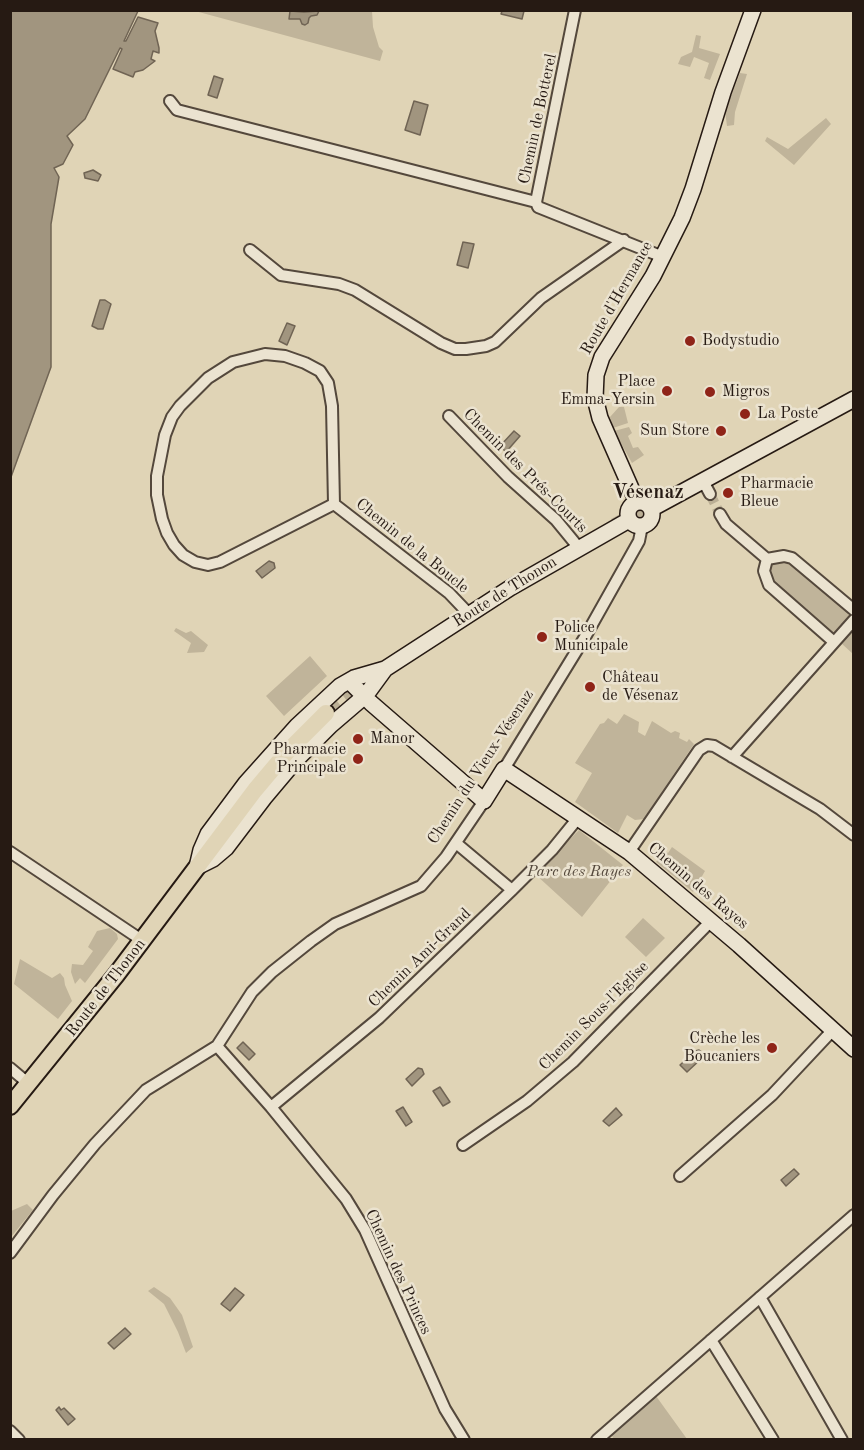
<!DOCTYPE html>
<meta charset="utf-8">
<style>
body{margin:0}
#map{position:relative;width:864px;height:1450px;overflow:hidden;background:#e0d4b6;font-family:"Old Standard TT",serif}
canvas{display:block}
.frame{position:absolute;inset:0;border:12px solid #261a13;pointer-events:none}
</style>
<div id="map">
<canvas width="864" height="1450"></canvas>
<div class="frame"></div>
</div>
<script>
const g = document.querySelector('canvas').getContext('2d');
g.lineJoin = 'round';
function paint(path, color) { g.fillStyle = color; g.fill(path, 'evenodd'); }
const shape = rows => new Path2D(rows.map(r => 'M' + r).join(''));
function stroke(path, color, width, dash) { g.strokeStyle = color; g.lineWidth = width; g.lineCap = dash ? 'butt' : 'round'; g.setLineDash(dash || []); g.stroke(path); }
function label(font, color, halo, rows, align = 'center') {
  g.font = font + ' "Old Standard TT",serif'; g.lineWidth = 5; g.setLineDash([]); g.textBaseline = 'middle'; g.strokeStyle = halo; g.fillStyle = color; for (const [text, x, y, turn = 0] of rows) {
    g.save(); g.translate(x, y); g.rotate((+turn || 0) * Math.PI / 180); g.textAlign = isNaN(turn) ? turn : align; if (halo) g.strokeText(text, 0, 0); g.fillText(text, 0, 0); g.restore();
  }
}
paint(shape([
 [195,11,372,11,373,27,379,47,383,51,380,61],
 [696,35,701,36,699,48,720,54,710,80,704,78,709,63,694,57,690,67,678,64,681,57,692,52],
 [740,73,747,74,735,112,734,125,727,126,725,111],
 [826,118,831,124,794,165,765,141,767,137,788,149],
 [619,407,624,407,628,423,613,428,610,417],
 [629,427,632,433,628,436,633,448,638,447,644,455,632,463,614,431],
 [783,559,791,562,848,612,849,616,831,636,771,583,768,570,769,563],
 [176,628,186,633,191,631,208,645,204,652,187,653,191,643,174,631],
 [853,628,853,654,841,643],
 [310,656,327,676,284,716,266,696],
 [624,714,639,722,638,732,645,736,652,721,671,733,675,731,680,733,679,738,687,742,689,739,694,744,644,819,635,820,627,815,618,833,575,802,592,773,575,763,600,724,604,723,608,718,617,724],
 [579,830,623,865,582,917,535,874],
 [672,847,705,871,693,892,656,862,664,851,668,853],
 [643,918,665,938,646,957,625,937],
 [110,928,117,934,118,939,85,983,80,978,75,984,71,972,72,964,83,965,93,951,88,947,97,931],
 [20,959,52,978,60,973,64,978,65,985,72,1001,58,1019,14,984],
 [27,1204,33,1210,11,1237,11,1211],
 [154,1287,170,1298,182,1315,193,1347,186,1353,178,1332,164,1304,148,1291],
 [656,1396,687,1439,614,1439,611,1435]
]), '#c0b49a');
const water = shape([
 [11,10,138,11,124,41,126,41,138,17,158,23,155,31,159,48,159,53,153,51,151,59,155,61,143,70,135,72,133,77,113,69,122,49,120,48,85,119,67,136,73,145,63,164,54,168,59,177,51,224,51,367,11,477,11,10],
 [290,11,304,12,319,11,317,15,311,16,309,18,308,23,305,25,302,24,300,19,289,19,290,11],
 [502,11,523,10,524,11,522,19,501,14,502,11],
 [214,76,223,79,217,98,208,95,214,76],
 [414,101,428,105,420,135,405,130,414,101],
 [93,170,101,175,98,181,85,178,84,173,93,170],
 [463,242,474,244,468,268,457,265,463,242],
 [100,300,105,300,111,304,103,329,98,329,92,326,100,300],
 [287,323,295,326,287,345,279,341,287,323],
 [514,431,520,436,506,452,500,446,514,431],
 [269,561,274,563,275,568,262,578,256,571,269,561],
 [243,1042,255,1054,249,1060,237,1048,243,1042],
 [699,1050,703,1053,702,1058,687,1072,680,1065,695,1051,699,1050],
 [418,1068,422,1069,424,1074,412,1086,406,1079,418,1068],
 [440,1087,450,1102,443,1106,433,1091,440,1087],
 [403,1107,412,1122,406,1126,396,1111,403,1107],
 [616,1108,622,1115,609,1126,603,1121,616,1108],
 [794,1169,799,1174,786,1186,781,1180,794,1169],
 [235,1288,244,1295,230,1311,221,1304,235,1288],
 [125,1328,131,1334,114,1349,108,1343,125,1328],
 [59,1407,61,1410,64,1408,75,1419,68,1425,56,1410,59,1407]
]);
paint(water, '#a1957f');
stroke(water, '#706454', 1.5);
stroke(shape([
 [710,494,720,514]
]), '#bbaf95', 10, [10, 5]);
stroke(shape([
 [615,526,663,499],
 [326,713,385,669]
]), '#bbaf95', 16, [16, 8]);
const street = shape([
 [575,10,536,202,538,207,663,257],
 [170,101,177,110,536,202],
 [250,250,281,275,339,284,355,290,441,343,455,349,466,349,486,346,495,342,541,298,624,240],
 [265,354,285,356,305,363,320,371,328,383,332,406,334,504,220,562,208,565,195,562,183,555,174,545,167,533,162,519,157,495,157,476,165,435,172,417,180,406,208,378,233,362,265,354],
 [449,416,508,477,556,520,579,548],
 [703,481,710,494],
 [334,504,449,593,469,614],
 [720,514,726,524,767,559,764,571,769,585,834,642],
 [767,559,784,556,792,558,854,610],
 [732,757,854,620],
 [504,769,585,637,639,541,642,526],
 [456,843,512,890],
 [10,852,143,941],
 [629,852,699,750,707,745,714,746,820,809,854,835],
 [217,1046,271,1107,346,1199,365,1230,445,1409,464,1440],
 [10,1068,29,1084],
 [271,1107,379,1018,512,890,552,850,578,818],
 [463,1145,527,1101,573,1062,711,921],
 [680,1176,772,1095,832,1031],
 [10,1253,53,1195,95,1144,146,1090,217,1046,252,992,272,972,311,941,335,924,421,886,446,857,484,801],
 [760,1297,842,1440],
 [711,1340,773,1440],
 [10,1431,19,1440],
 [597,1440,854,1215]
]);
const secondary = shape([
 '628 514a12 12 0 1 1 24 0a12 12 0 1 1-24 0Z',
 [637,502,600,418,595,398,596,375,602,357,653,276,682,218,693,189,723,92,753,10],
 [651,509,854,399],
 [349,681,371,703,484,801,504,769,629,852,739,945,854,1049],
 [197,867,201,850,208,834,246,783,297,726,340,686,354,678,385,669,510,588,629,520],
 [197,867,213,859,226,848,264,798,296,760,331,725,366,695,385,669]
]);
const primary = shape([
 [10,1106,116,975,255,790,287,752,326,713]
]);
stroke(street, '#54483c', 14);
stroke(secondary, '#261a13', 18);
stroke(primary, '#261a13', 20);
stroke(street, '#ebe3d0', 10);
stroke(secondary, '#ebe3d0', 15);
stroke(primary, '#e0d4b6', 16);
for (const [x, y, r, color] of [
 [690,341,6,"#8f2418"],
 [667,391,6,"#8f2418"],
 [710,392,6,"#8f2418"],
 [745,414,6,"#8f2418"],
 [721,431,6,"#8f2418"],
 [728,493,6,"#8f2418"],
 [542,637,6,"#8f2418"],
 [590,687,6,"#8f2418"],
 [358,739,6,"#8f2418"],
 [358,759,6,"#8f2418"],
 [772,1048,6,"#8f2418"]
]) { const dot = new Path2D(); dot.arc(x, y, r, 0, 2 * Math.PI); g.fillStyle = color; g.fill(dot); stroke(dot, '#ebe3d0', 2); }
label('16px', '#261a13', '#ebe3d0', [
 ["Chemin de Botterel",538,119,-78],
 ["Route d'Hermance",617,298,-60],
 ["Chemin des Prés-Courts",525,471,45],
 ["Chemin de la Boucle",412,546,39],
 ["Route de Thonon",505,592,-32],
 ["Chemin du Vieux-Vésenaz",481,767,-57],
 ["Chemin des Rayes",698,886,40],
 ["Chemin Ami-Grand",420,958,-44],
 ["Route de Thonon",106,988,-52],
 ["Chemin Sous-l'Eglise",594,1016,-45],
 ["Chemin des Princes",398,1272,65]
]);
label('16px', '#261a13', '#ebe3d0', [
 ["Bodystudio",702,341],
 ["Place",655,382,"right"],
 ["Emma-Yersin",655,400,"right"],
 ["Migros",722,392],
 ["La Poste",757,414],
 ["Sun Store",709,431,"right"],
 ["Pharmacie",740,484],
 ["Bleue",740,502],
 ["Police",554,628],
 ["Municipale",554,646],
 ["Château",602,678],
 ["de Vésenaz",602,696],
 ["Manor",370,739],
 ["Pharmacie",346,750,"right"],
 ["Principale",346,768,"right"],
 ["Crèche les",760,1039,"right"],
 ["Boucaniers",760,1057,"right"]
], 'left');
label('italic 16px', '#54483c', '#ebe3d0', [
 ["Parc des Rayes",579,872]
]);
label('bold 20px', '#261a13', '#ebe3d0', [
 ["Vésenaz",648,493]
]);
</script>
